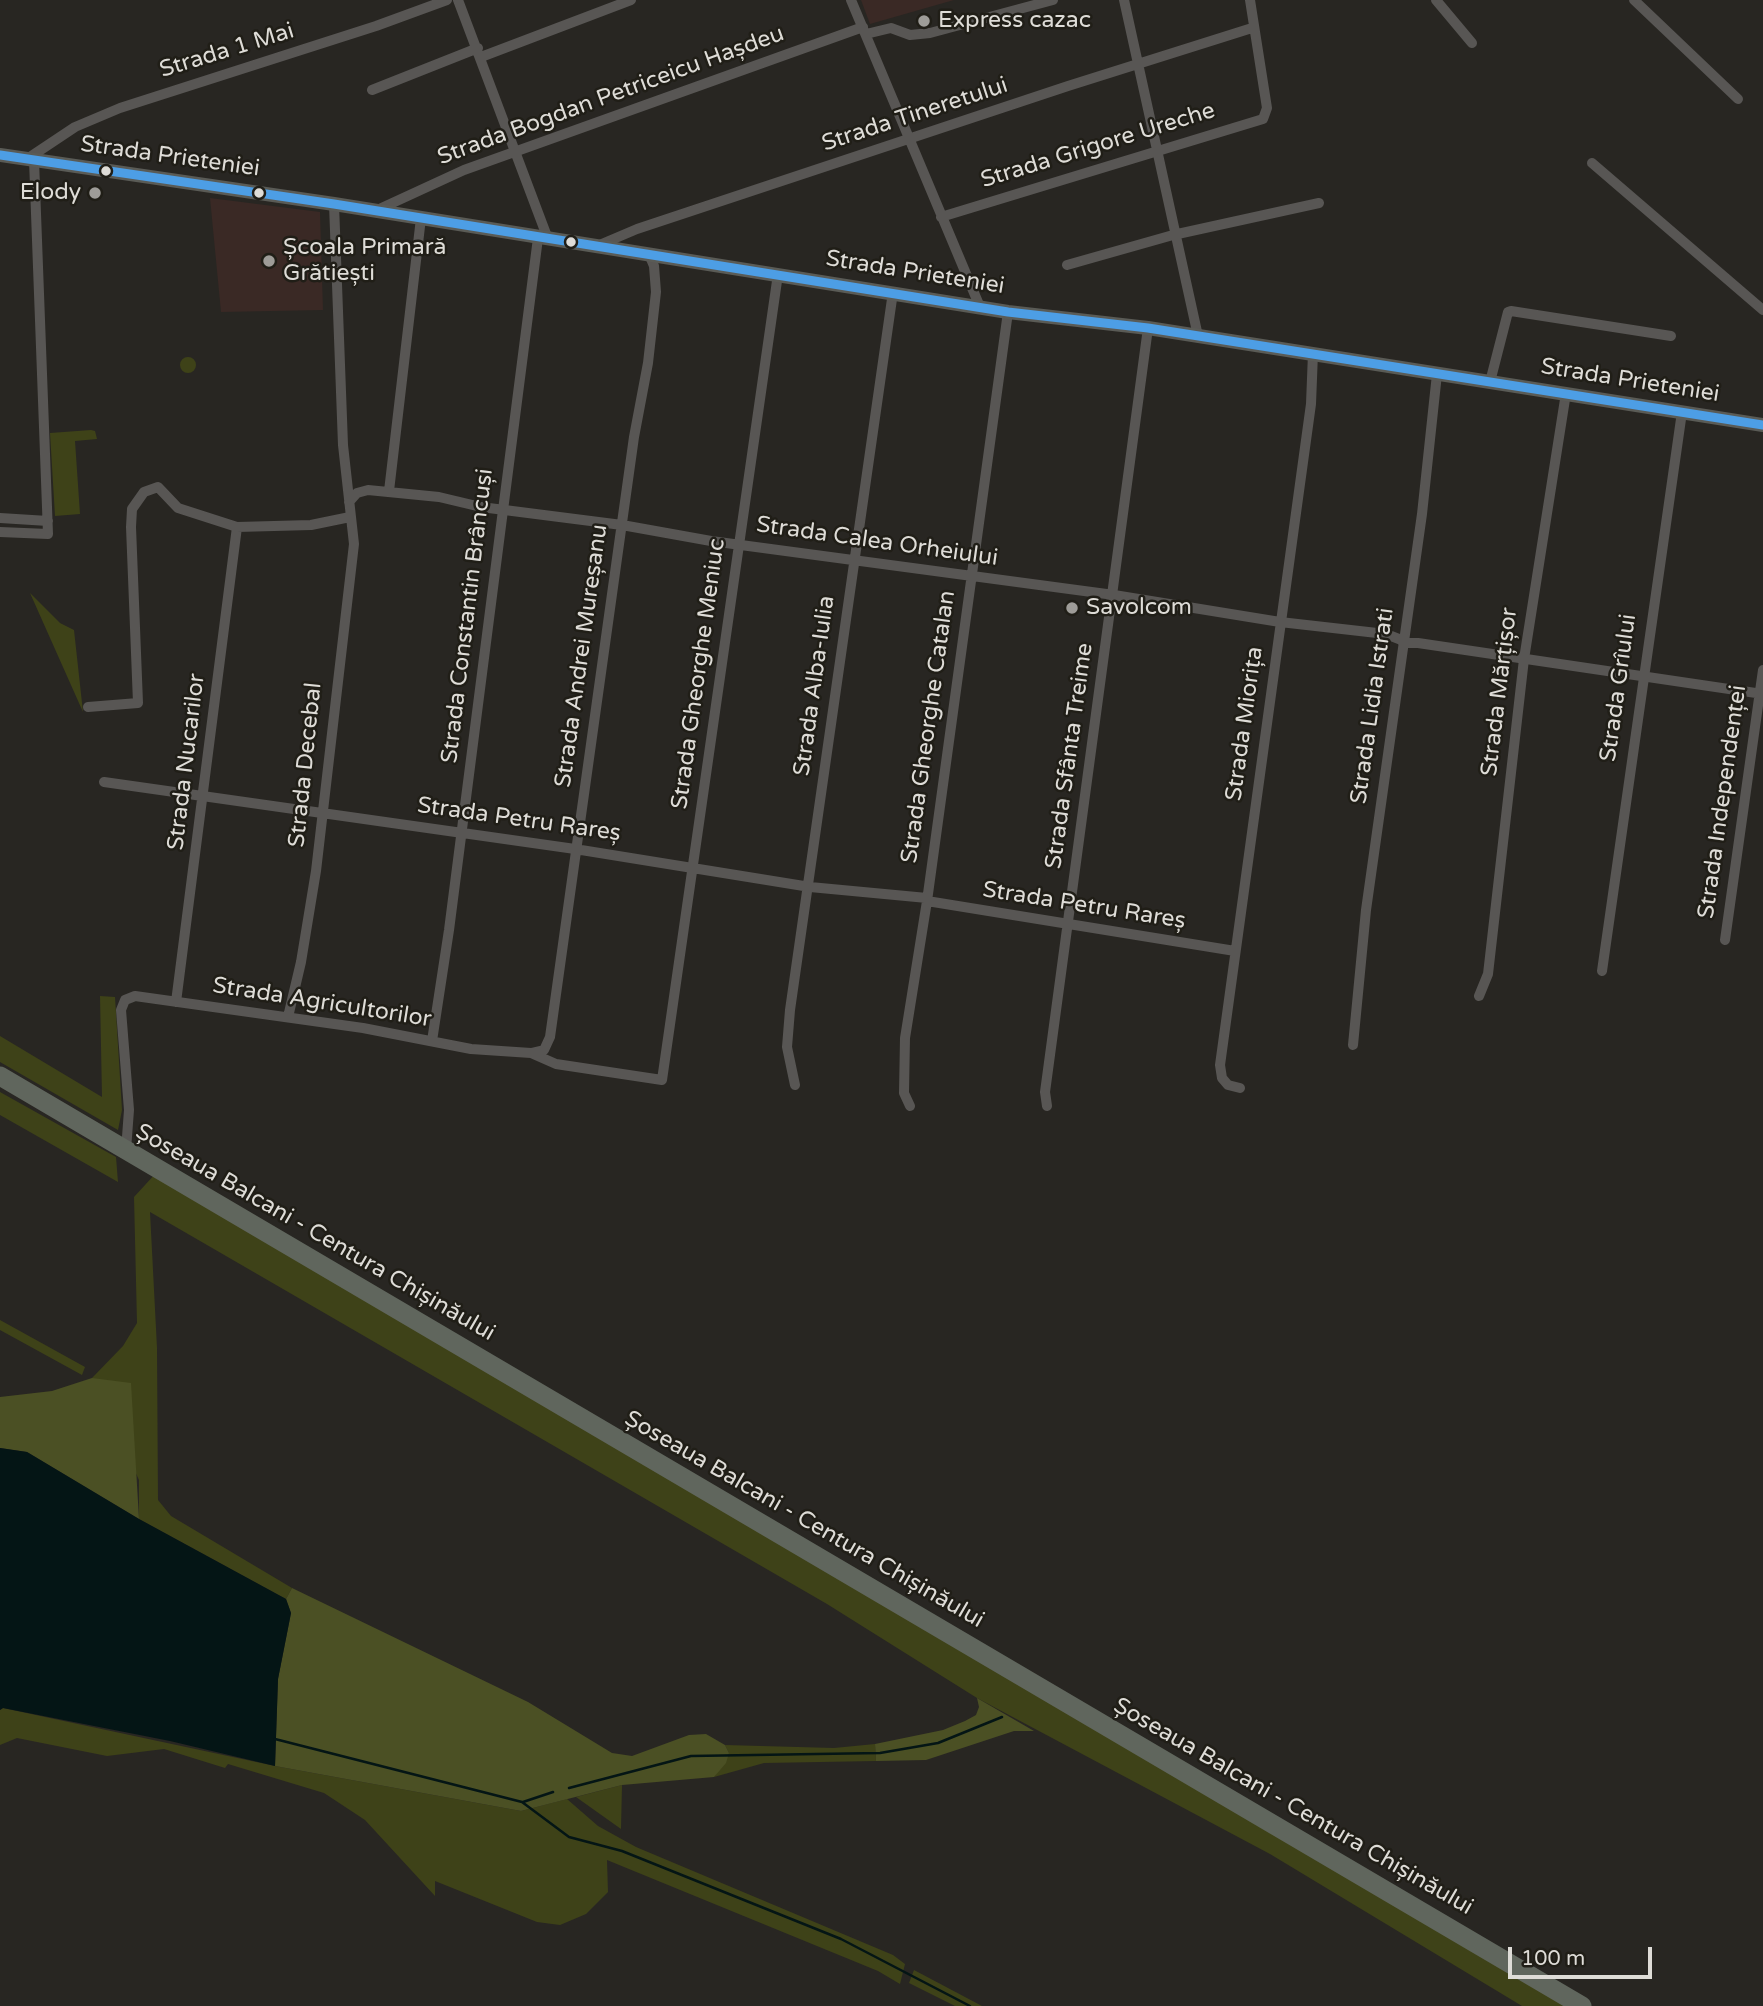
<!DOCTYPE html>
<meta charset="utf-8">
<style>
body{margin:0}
#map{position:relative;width:1763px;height:2006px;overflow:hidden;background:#282622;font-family:"Varela Round",sans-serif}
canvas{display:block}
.scale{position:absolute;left:1508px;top:1947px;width:144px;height:32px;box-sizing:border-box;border:4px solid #dedcd7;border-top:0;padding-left:9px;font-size:21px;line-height:24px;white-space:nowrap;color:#dedcd7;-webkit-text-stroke:5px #201e17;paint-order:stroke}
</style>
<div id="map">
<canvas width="1763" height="2006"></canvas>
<div class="scale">100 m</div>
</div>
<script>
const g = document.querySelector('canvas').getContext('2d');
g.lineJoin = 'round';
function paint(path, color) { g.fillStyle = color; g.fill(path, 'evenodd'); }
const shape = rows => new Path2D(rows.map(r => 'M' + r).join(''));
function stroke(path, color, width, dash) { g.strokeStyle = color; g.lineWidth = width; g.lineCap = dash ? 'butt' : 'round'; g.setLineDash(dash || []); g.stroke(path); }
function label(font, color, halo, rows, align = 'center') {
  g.font = font + ' "Varela Round",sans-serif'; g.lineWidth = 5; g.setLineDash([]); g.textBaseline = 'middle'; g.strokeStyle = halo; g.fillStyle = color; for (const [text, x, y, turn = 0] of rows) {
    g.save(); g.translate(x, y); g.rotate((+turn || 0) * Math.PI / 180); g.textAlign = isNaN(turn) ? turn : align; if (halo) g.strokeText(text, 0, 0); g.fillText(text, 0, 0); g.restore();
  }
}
paint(shape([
 [861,0,954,0,870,24],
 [210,198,320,212,323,310,221,312]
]), '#3a2925');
paint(shape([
 '180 365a8 8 0 1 1 16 0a8 8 0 1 1-16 0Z',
 [91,430,95,431,97,439,75,441,80,514,55,516,50,433],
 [30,593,60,623,74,630,83,712],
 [100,996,115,997,122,1110,118,1130,0,1062,0,1036,102,1097],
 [0,1092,116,1157,118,1182,0,1115],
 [156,1173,1572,2006,1522,2006,1270,1854,977,1698,827,1604,150,1212,157,1348,158,1500,171,1516,292,1588,286,1599,139,1519,139,1480,92,1378,123,1346,137,1323,134,1197],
 [0,1320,85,1367,82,1375,0,1330],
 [3,1708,275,1766,521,1811,567,1799,598,1826,636,1847,893,1955,905,1964,900,1984,878,1971,607,1860,608,1892,586,1914,560,1925,537,1922,435,1881,435,1896,365,1820,324,1793,228,1764,225,1768,164,1749,107,1756,17,1738,0,1745,0,1710],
 [875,1744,876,1761,764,1763,714,1777,729,1753,725,1745,834,1748],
 [622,1785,621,1829,576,1797],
 [914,1970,982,2006,955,2006,909,1983]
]), '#3e4218');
paint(shape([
 [92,1378,131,1383,139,1519,27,1452,0,1448,0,1397,52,1391],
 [292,1588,528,1702,612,1753,632,1756,689,1735,706,1734,725,1745,729,1753,726,1763,714,1777,622,1785,521,1811,275,1766,278,1679,291,1613,286,1599],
 [977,1698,1034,1731,1014,1731,926,1760,876,1761,875,1744,943,1730,965,1721,976,1715,979,1707]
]), '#4b5024');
paint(shape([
 [0,1448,27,1452,139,1519,286,1599,291,1613,278,1679,275,1766,170,1741,3,1708,0,1710]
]), '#041515');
stroke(shape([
 [275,1739,522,1802,569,1837,622,1851,841,1939,970,2006],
 [569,1788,691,1756,880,1753,938,1743,1002,1717],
 [523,1802,553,1792]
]), '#041515', 2.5);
stroke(shape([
 [458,0,548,239],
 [851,0,980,307],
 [1124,0,1198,336],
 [1436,0,1472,43],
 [1634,0,1738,99],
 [866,34,891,28,910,35,930,33,1053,0],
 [481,57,631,0],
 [372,90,478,48],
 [27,159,75,127,120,108,376,26,447,0],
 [1592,163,1763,310],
 [375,211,464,170,863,27],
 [941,217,1263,119,1267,108,1250,0],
 [597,246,637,229,1068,86,1252,28],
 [1067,265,1173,235,1319,203],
 [1490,382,1508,312,1511,311,1671,336],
 [389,491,421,218],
 [349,502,357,493,368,490,439,497,481,507,622,525,711,541,1114,595,1280,622,1386,634,1404,641],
 [0,518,48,521],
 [0,532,48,534,34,160],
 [1403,643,1418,643,1763,694],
 [88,707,138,703,131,527,132,509,144,492,158,487,178,508,237,527,311,525,350,517],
 [104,782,575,849,810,887,927,898],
 [927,901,1235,951],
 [1725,940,1763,670],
 [1602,971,1682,412],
 [1479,996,1488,974,1524,659,1566,393],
 [176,1002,237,527],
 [288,1017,301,962,316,871,354,544,343,445,334,204],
 [432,1041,449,930,538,238],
 [1353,1045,1366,910,1422,514,1437,374],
 [531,1053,544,1050,550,1037,634,437,648,363,656,292,654,266,649,254],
 [795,1085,787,1047,790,1010,893,292],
 [1240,1088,1228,1085,1222,1078,1220,1065,1311,404,1313,353],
 [910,1106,904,1093,905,1038,927,901,1008,312],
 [1047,1106,1045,1092,1148,328],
 [126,1150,129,1110,121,1010,125,1000,135,996,363,1028,471,1049,531,1053,556,1064,662,1080,778,274]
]), '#585654', 10);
stroke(shape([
 [0,155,334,204,1008,312,1148,328,1763,425]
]), '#5a5b56', 14);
stroke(shape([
 [0,1076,1582,2006]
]), '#60665d', 19);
stroke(shape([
 [0,155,334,204,1008,312,1148,328,1763,425]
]), '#4d9ee5', 9);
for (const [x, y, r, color] of [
 [924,21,7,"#9e9c98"],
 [106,171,6,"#dedcd7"],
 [95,193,7,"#9e9c98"],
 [259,193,6,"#dedcd7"],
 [571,242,6,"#dedcd7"],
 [269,261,7,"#9e9c98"],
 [1072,608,7,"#9e9c98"]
]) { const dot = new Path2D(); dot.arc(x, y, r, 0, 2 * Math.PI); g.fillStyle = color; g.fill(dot); stroke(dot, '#201e17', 2.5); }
label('23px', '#dedcd7', '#201e17', [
 ["Express cazac",938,21],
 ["Elody",81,193,"right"],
 ["Școala Primară",283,248],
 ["Grătiești",283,274],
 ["Savolcom",1086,608]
], 'left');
label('23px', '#dedcd7', '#201e17', [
 ["Strada 1 Mai",227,51,-17],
 ["Strada Bogdan Petriceicu Hașdeu",611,96,-20],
 ["Strada Tineretului",915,115,-18],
 ["Strada Grigore Ureche",1098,146,-17],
 ["Strada Prieteniei",170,157,8],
 ["Strada Prieteniei",915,273,9],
 ["Strada Prieteniei",1630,381,9],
 ["Strada Calea Orheiului",877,542,8],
 ["Strada Constantin Brâncuși",468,616,-83],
 ["Strada Andrei Mureșanu",582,656,-82],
 ["Strada Gheorghe Meniuc",699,674,-82],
 ["Strada Alba-Iulia",815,686,-82],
 ["Strada Grîului",1619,688,-82],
 ["Strada Mărțișor",1500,692,-83],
 ["Strada Lidia Istrati",1373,706,-82],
 ["Strada Miorița",1245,724,-82],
 ["Strada Gheorghe Catalan",929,727,-82],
 ["Strada Sfânta Treime",1070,756,-82],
 ["Strada Nucarilor",187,762,-83],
 ["Strada Decebal",306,765,-84],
 ["Strada Independenței",1723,802,-82],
 ["Strada Petru Rareș",519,820,8],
 ["Strada Petru Rareș",1084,906,9],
 ["Strada Agricultorilor",322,1003,9],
 ["Șoseaua Balcani - Centura Chișinăului",315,1233,30],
 ["Șoseaua Balcani - Centura Chișinăului",804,1520,30],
 ["Șoseaua Balcani - Centura Chișinăului",1293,1807,30]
]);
</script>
